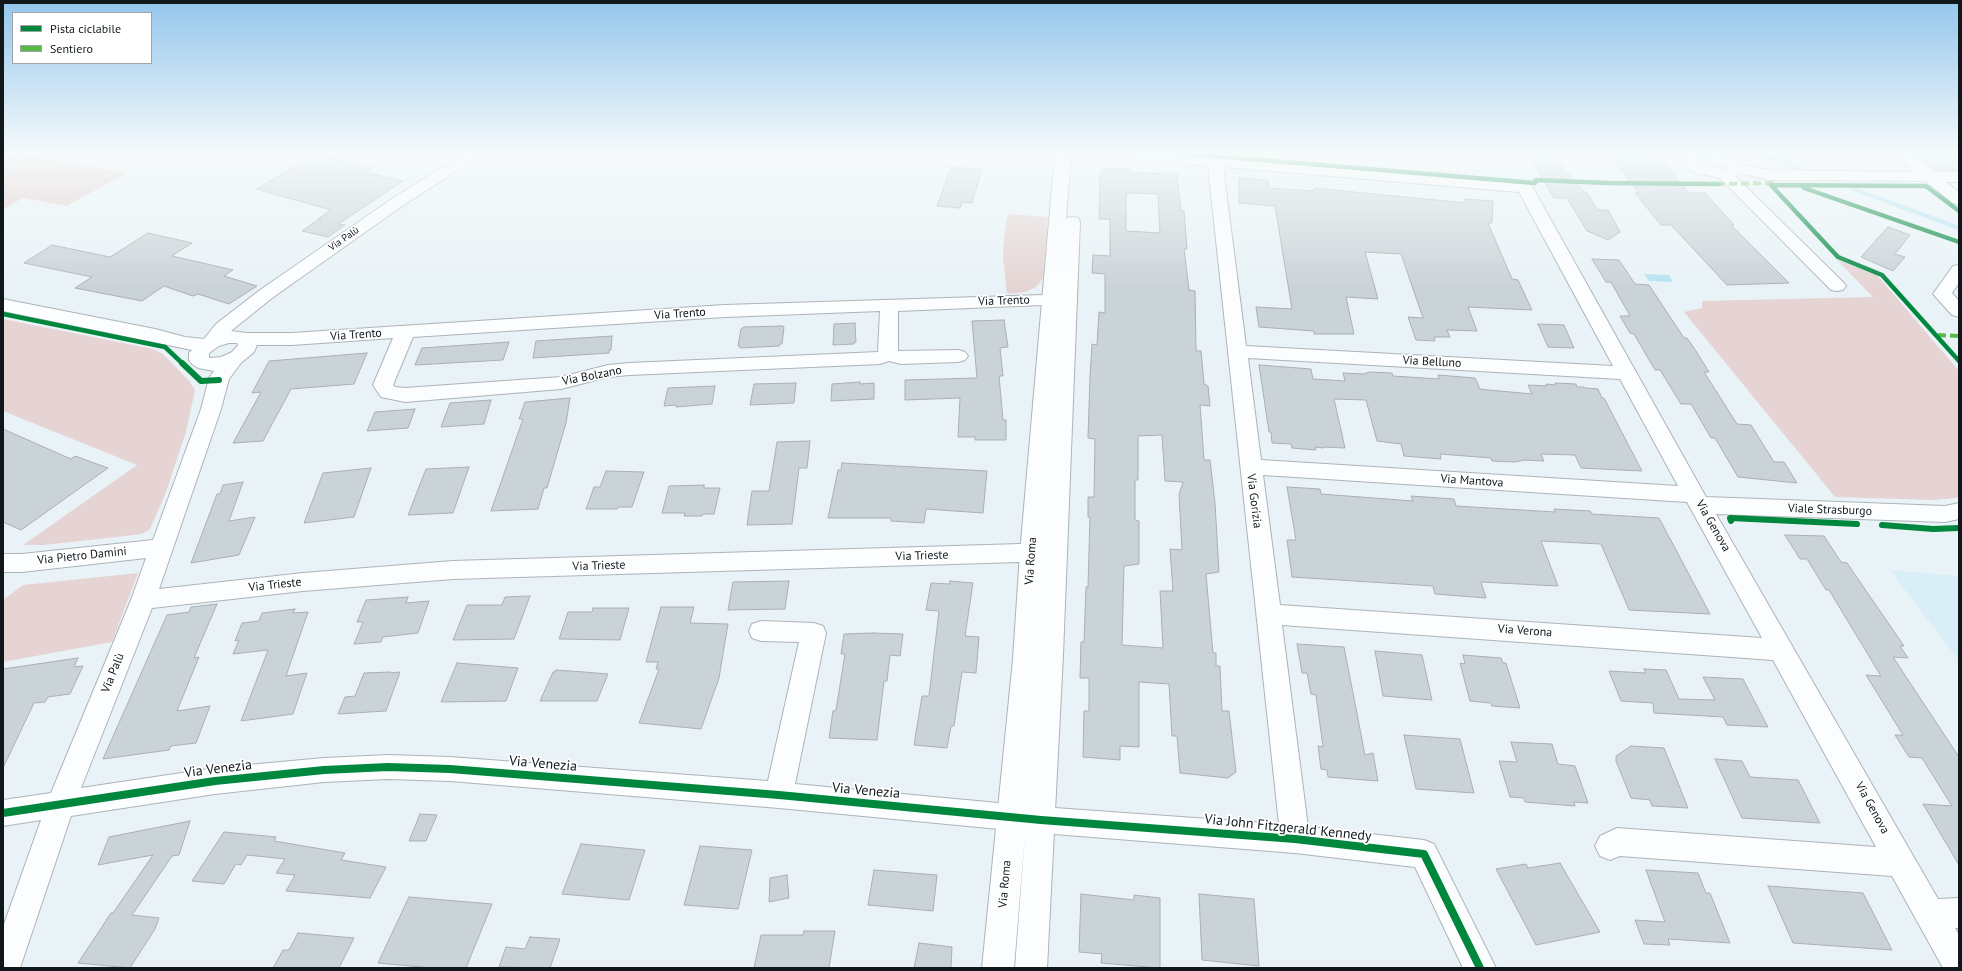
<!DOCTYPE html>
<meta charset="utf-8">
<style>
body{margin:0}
#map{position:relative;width:1962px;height:971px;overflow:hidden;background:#e9f3f7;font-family:"PT Sans",sans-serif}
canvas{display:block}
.frame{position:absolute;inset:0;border:4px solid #10181c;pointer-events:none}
.legend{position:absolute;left:12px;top:12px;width:140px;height:52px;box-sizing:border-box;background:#fff;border:1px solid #9fa3a4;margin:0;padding:5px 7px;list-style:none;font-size:12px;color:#10181c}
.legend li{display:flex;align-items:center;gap:8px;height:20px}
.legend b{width:20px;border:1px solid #9fa3a4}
</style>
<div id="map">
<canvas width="1962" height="971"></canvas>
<div class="frame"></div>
<ul class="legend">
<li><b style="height:5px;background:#00873e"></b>Pista ciclabile</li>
<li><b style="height:5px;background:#58b947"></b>Sentiero</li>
</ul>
</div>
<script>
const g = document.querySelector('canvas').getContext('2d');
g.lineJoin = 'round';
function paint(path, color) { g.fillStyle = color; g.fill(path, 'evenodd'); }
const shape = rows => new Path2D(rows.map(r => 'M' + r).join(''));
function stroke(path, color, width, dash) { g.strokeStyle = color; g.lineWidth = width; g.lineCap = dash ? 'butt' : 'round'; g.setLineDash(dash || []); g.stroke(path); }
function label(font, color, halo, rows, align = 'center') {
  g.font = font + ' "PT Sans",sans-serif'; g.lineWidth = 3.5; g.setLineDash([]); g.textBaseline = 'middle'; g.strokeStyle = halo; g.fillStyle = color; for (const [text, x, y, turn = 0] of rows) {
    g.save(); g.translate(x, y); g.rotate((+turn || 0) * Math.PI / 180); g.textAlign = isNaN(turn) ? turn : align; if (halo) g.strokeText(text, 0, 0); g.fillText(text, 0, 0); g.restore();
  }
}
paint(shape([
 [1890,570,1959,576,1959,661]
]), '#d8eff8');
paint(shape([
 [1008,214,1048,217,1043,278,1036,287,1025,292,1007,294,1003,257,1004,237],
 [1837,260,1877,275,1959,371,1959,496,1956,498,1933,500,1835,497,1684,312,1702,308,1702,301,1873,297],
 [3,319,153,349,163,354,190,382,195,390,186,432,165,495,150,529,142,534,126,536,44,545,23,545,137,465,3,411],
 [138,573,112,642,3,662,3,600,23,585]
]), '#e5d4d3');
paint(shape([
 [3,153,19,153,127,173,67,206,23,198,3,209]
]), '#e1c8c6');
paint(shape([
 [1644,274,1669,275,1673,282,1649,281]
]), '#b7e2f2');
stroke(shape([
 [1758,153,1798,168],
 [1851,188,1959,228]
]), '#b7e2f2', 4.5);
const building = shape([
 [1527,153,1550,153,1584,192,1587,193,1598,210,1608,210,1620,232,1608,240,1587,231,1567,198,1554,198,1527,153],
 [1608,153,1656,153,1689,193,1705,193,1734,225,1731,225,1789,283,1727,285,1671,225,1661,225,1635,193,1639,193,1608,153],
 [1913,153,1959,153,1959,170,1936,170,1913,153],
 [317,154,371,168,364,172,403,181,338,224,345,225,328,237,302,231,319,219,321,220,318,219,331,210,256,189,317,154],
 [951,167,982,169,972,203,962,202,960,208,937,206,951,167],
 [1102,168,1123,169,1130,170,1130,173,1177,174,1181,211,1184,211,1187,249,1184,249,1189,290,1195,291,1196,351,1201,351,1204,384,1208,386,1210,406,1200,405,1204,460,1210,460,1215,503,1219,572,1206,574,1213,653,1216,653,1216,666,1220,666,1222,711,1229,711,1236,772,1228,778,1180,773,1177,736,1172,736,1169,684,1139,682,1139,747,1120,746,1120,760,1083,757,1084,711,1089,711,1089,678,1080,678,1081,642,1084,642,1086,587,1088,587,1090,517,1088,517,1088,497,1094,497,1095,439,1088,438,1090,377,1092,344,1097,345,1099,312,1105,313,1105,274,1092,273,1093,255,1110,256,1110,219,1099,219,1100,175,1102,175,1102,168],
 [1126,193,1158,194,1160,233,1126,231,1126,193],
 [1162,435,1165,481,1183,482,1179,494,1182,550,1170,549,1173,591,1160,591,1163,648,1122,645,1124,566,1139,564,1139,521,1135,520,1135,480,1138,480,1138,436,1162,435],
 [1239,178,1268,180,1268,188,1314,191,1314,188,1466,203,1465,199,1493,201,1492,223,1488,223,1512,279,1518,280,1532,310,1468,307,1477,331,1447,330,1450,337,1434,337,1435,341,1416,340,1408,317,1423,318,1401,254,1365,252,1378,299,1346,297,1354,334,1314,334,1314,331,1259,327,1256,307,1292,309,1275,206,1239,203,1239,178],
 [1888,227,1910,235,1895,254,1905,257,1893,271,1861,257,1888,227],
 [148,233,192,243,172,256,233,270,224,276,257,286,229,304,198,294,193,296,164,286,142,301,75,288,92,277,24,263,52,245,110,257,148,233],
 [1592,259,1619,260,1635,284,1649,285,1684,338,1687,338,1696,351,1709,372,1704,372,1737,424,1751,425,1774,462,1784,462,1797,483,1738,477,1715,438,1711,438,1691,404,1681,404,1660,370,1655,370,1634,334,1630,333,1620,316,1630,316,1611,282,1606,282,1592,259],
 [1004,320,1008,347,1000,348,1003,376,999,376,1003,420,1006,420,1006,440,975,440,975,437,958,437,960,398,905,400,905,380,977,378,972,321,1004,320],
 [855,323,856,342,854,342,854,344,833,345,834,324,855,323],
 [1538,324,1564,325,1574,348,1548,347,1538,324],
 [782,326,784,327,782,344,780,344,779,346,740,348,740,346,738,346,741,329,744,327,782,326],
 [612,336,611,350,609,350,609,353,533,358,536,341,612,336],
 [509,342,503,360,415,365,422,348,509,342],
 [367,353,354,384,291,389,263,441,233,443,261,392,252,393,269,361,367,353],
 [1259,365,1311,369,1313,379,1345,381,1343,373,1363,374,1370,372,1392,373,1393,376,1439,379,1438,375,1475,378,1480,389,1489,390,1532,394,1528,385,1546,386,1546,384,1556,385,1555,383,1576,384,1577,387,1584,387,1585,388,1598,389,1602,398,1604,398,1642,471,1581,468,1575,455,1541,454,1544,461,1524,460,1515,462,1492,461,1491,458,1440,454,1441,459,1404,456,1401,444,1377,441,1366,400,1334,399,1345,448,1324,447,1324,448,1315,447,1316,450,1292,448,1291,444,1272,443,1271,432,1269,432,1259,365],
 [860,382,860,384,874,383,874,399,831,401,832,384,860,382],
 [796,383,794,403,750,405,754,384,796,383],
 [715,386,712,404,676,407,676,405,664,406,668,388,715,386],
 [570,398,566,423,547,488,544,488,538,509,491,511,523,419,519,419,525,402,570,398],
 [491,400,484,424,441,427,450,403,491,400],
 [415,409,408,428,367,431,375,412,415,409],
 [3,429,71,459,75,456,108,468,21,530,3,522,3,429],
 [810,441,807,468,799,468,792,524,747,525,752,491,769,491,777,442,810,441],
 [842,463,987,471,983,513,926,509,924,523,891,521,891,518,828,518,838,470,841,470,842,463],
 [469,467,453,513,408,515,426,469,469,467],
 [371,468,354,517,304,523,323,473,371,468],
 [606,471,644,472,632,507,618,507,617,509,586,509,594,487,600,487,606,471],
 [243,482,229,521,255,517,239,555,191,563,217,494,220,494,223,485,243,482],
 [704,485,704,488,720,488,714,514,703,514,702,516,684,516,685,513,662,513,669,486,704,485],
 [1287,487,1320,489,1321,494,1413,501,1411,496,1454,499,1456,506,1555,512,1554,509,1590,511,1592,514,1659,518,1710,614,1629,610,1601,544,1541,541,1558,586,1481,582,1486,598,1435,594,1433,586,1292,577,1287,540,1296,540,1287,487],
 [1785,535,1824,536,1841,562,1847,563,1904,646,1900,646,1908,658,1893,657,1959,757,1959,865,1923,804,1952,806,1922,758,1909,757,1895,735,1903,735,1866,675,1881,676,1829,590,1826,590,1807,559,1800,559,1785,535],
 [789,581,785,609,728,610,733,582,789,581],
 [950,581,973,583,965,636,979,637,976,673,962,672,954,726,951,726,947,748,914,745,922,696,929,696,939,611,926,610,931,583,950,584,950,581],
 [530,596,514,639,453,640,467,605,502,605,505,597,530,596],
 [408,597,406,603,429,601,418,633,383,637,381,642,354,644,363,622,357,622,366,600,408,597],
 [217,604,194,658,199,657,177,711,210,706,196,743,171,746,169,750,103,759,167,615,189,612,191,607,217,604],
 [661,607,694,607,690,623,728,624,719,678,701,729,639,723,659,669,656,669,658,662,646,662,661,607],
 [593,608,629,608,620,640,559,639,568,612,592,612,593,608],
 [295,609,293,613,308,612,286,676,307,673,293,714,241,721,268,650,233,654,239,640,235,641,242,623,259,621,262,613,295,609],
 [873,633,903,634,900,656,890,655,887,681,884,681,877,740,829,738,833,711,836,710,845,654,841,654,844,634,873,633],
 [1297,644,1344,647,1365,755,1373,753,1378,781,1328,777,1327,770,1321,769,1318,746,1323,747,1316,695,1311,694,1307,673,1302,673,1297,644],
 [1375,651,1422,655,1432,700,1383,696,1375,651],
 [1463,655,1501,658,1503,663,1506,663,1520,708,1492,706,1491,703,1470,701,1460,663,1465,664,1463,655],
 [78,658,74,667,83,666,70,694,48,697,45,702,34,703,3,768,3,669,78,658],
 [457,663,518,668,506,701,441,702,457,663],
 [1644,669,1666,670,1679,699,1715,700,1703,677,1743,679,1768,727,1727,725,1723,717,1654,713,1653,703,1621,701,1609,671,1646,673,1644,669],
 [556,670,584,672,608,674,597,701,540,701,553,672,555,672,556,670],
 [390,672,390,673,400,672,386,711,338,714,345,697,355,696,364,673,390,672],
 [1404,735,1460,739,1474,793,1416,789,1404,735],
 [1511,742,1552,744,1558,764,1575,766,1588,803,1574,802,1575,806,1525,802,1524,798,1510,797,1499,761,1517,762,1511,742],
 [1631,746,1664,748,1688,808,1652,806,1650,800,1631,798,1616,761,1616,756,1631,746],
 [1715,759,1742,761,1750,777,1798,780,1820,823,1742,818,1715,759],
 [420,814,437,815,426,841,409,841,420,814],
 [190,821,179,855,172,856,132,915,159,918,155,929,130,968,78,963,111,913,113,913,153,855,98,865,109,837,190,821],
 [224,832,276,837,274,841,345,853,341,860,386,867,370,898,286,891,295,875,276,873,285,859,247,855,241,865,236,864,224,884,192,881,224,832],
 [581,844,645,850,629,900,562,894,581,844],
 [700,846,752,850,738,909,684,905,700,846],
 [1560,863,1600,932,1536,945,1496,869,1526,864,1528,868,1560,863],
 [874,870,937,875,933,911,868,905,874,870],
 [1646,870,1698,873,1706,893,1710,893,1730,943,1668,939,1670,945,1644,944,1635,920,1665,922,1646,870],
 [787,875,789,898,769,902,770,878,787,875],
 [1768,886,1863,893,1892,950,1793,943,1768,886],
 [1081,894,1134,900,1134,895,1160,898,1160,968,1101,963,1102,954,1079,952,1081,894],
 [1199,894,1254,899,1259,966,1202,960,1199,894],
 [409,897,492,904,466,968,432,968,378,963,409,897],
 [804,931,835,931,829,968,754,968,761,935,803,935,804,931],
 [298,933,354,938,339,968,273,968,283,950,289,950,298,933],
 [530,937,560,939,550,968,499,967,506,947,525,949,530,937],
 [919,943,952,947,951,968,914,968,919,943]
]);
paint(building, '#cad3d7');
stroke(building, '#a8b0b4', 1);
const street = shape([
 [466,153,485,153,405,204,272,298,231,331,247,333,292,333,725,305,1043,295,1068,296,1074,297,1077,301,1074,305,1068,306,1043,305,898,311,898,351,958,350,965,352,968,356,965,360,958,362,901,364,889,361,880,364,629,375,608,377,561,389,405,402,381,397,373,385,393,338,292,345,257,345,254,352,241,363,229,379,221,409,159,589,303,573,453,561,1020,544,1050,545,1058,548,1062,554,1058,560,1050,563,1020,562,453,579,303,591,152,608,81,788,215,768,324,758,388,755,450,757,768,781,799,642,761,641,752,638,749,631,752,624,761,621,814,623,823,626,826,633,795,784,1041,807,1279,824,1208,166,1114,158,1109,156,1107,153,1173,153,1525,183,1531,185,1533,188,1706,497,1945,506,1959,503,1959,519,1945,522,1716,514,1938,899,1959,898,1959,928,1955,928,1959,935,1959,968,1943,968,1892,876,1620,856,1610,860,1600,856,1595,846,1600,836,1617,828,1876,847,1773,660,1282,625,1308,827,1424,840,1434,844,1496,968,1463,968,1415,867,1295,853,1041,833,779,808,450,781,388,779,324,782,215,794,71,816,20,968,3,968,3,927,41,820,3,826,3,800,51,793,131,600,146,558,22,572,3,572,3,554,22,554,153,540,201,409,209,378,214,371,198,368,192,364,189,360,189,353,192,350,3,311,3,299,155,329,185,337,204,339,216,324,260,290,393,198,466,153],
 [1223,167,1519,192,1613,366,1246,346,1223,167],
 [880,311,878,352,629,363,608,365,561,377,405,388,395,387,393,385,413,337,725,317,880,311],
 [229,343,237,343,238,345,232,352,221,357,209,358,209,353,219,346,229,343],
 [1248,358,1620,379,1678,486,1261,460,1248,358],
 [1263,475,1687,502,1762,638,1280,605,1263,475],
 [1685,153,1721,153,1734,159,1739,164,1769,170,1914,172,1893,153,1910,153,1934,172,1959,172,1959,182,1946,182,1959,192,1959,205,1953,203,1926,181,1769,180,1739,173,1735,176,1843,282,1846,286,1843,290,1837,291,1831,290,1720,178,1696,173,1687,168,1681,160,1685,153],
 [1699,159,1707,159,1726,168,1723,169,1708,167,1699,162,1697,160,1699,159],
 [1959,265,1959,283,1952,293,1959,301,1959,317,1952,315,1933,294,1953,266,1959,265]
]);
const secondary = shape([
 [1055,153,1071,153,1066,218,1072,217,1078,218,1080,222,1063,655,1047,968,1015,968,1025,834,1014,968,982,968,1013,659,1020,553,1055,153]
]);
stroke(street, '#acb4b8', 2);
stroke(secondary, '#acb4b8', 2);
paint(street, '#fcfdfe');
paint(secondary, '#fcfdfe');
stroke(shape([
 [1717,184,1773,183],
 [1938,335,1959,336]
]), '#58b947', 4, [8, 4]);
stroke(shape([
 [1180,153,1535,183,1536,180,1608,183,1719,184],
 [1804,188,1959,242],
 [1959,211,1926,186,1771,185,1838,257,1882,275,1959,361],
 [3,314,165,347,183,364]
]), '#00873e', 4.5);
stroke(shape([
 [182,363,201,381,219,380],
 [1731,521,1730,518,1857,524],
 [1882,525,1933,529,1959,528]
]), '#00873e', 6);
stroke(shape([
 [3,813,215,781,324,770,388,767,450,769,779,795,1041,820,1295,839,1424,854,1480,968]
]), '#00873e', 8);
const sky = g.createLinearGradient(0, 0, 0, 289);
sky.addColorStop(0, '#94c6ec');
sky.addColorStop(0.53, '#f5fafb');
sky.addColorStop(1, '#f5fafb00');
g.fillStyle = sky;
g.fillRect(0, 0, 1962, 289);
label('10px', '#10181c', '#fff', [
 ["Via Palù",344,239,-35]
]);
label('12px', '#10181c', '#fff', [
 ["Via Trento",1004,301,-2],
 ["Via Trento",680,314,-4],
 ["Via Trento",356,335,-4],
 ["Via Belluno",1432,362,3],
 ["Via Bolzano",592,376,-11],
 ["Via Mantova",1472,481,4],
 ["Via Gorizia",1254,501,83],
 ["Viale Strasburgo",1830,510,2],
 ["Via Genova",1713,526,60],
 ["Via Pietro Damini",82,556,-6],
 ["Via Trieste",922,556,-2],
 ["Via Roma",1031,561,-86],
 ["Via Trieste",599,566,-2],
 ["Via Trieste",275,585,-6],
 ["Via Verona",1525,631,4],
 ["Via Palù",113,673,-68],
 ["Via Genova",1872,808,61],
 ["Via Roma",1005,884,-85]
]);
label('14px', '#10181c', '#fff', [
 ["Via Venezia",543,764,5],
 ["Via Venezia",218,769,-7],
 ["Via Venezia",866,791,5],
 ["Via John Fitzgerald Kennedy",1288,828,6]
]);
</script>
